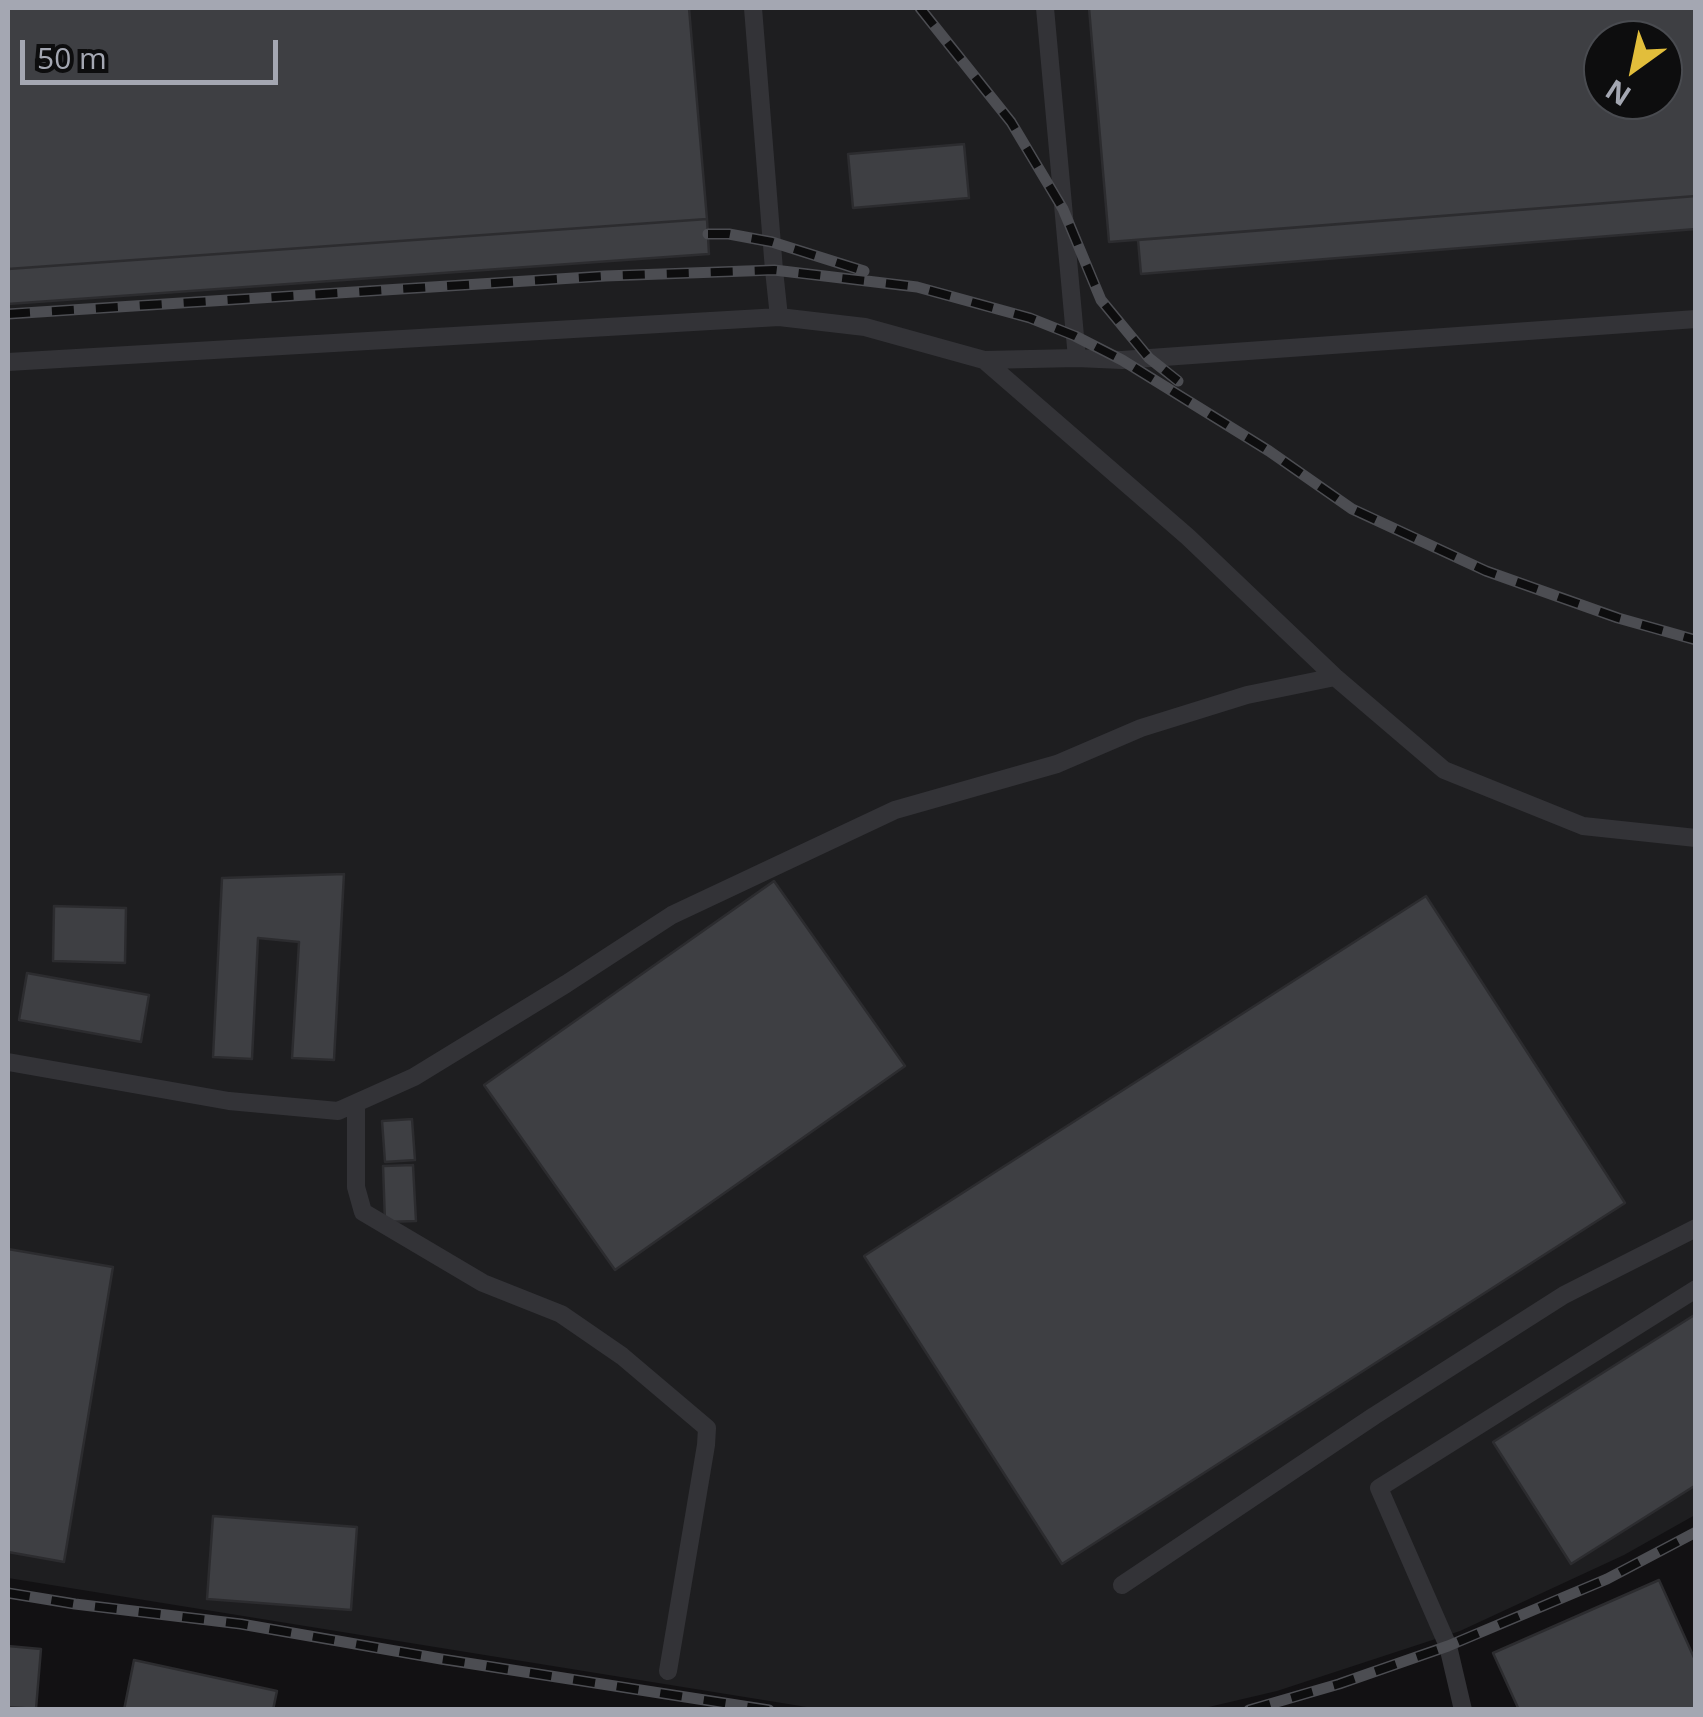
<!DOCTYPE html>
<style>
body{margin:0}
#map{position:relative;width:1703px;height:1717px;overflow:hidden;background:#121113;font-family:"Open Sans",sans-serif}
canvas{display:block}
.frame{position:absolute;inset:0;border:10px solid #a4a7b2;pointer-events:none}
.north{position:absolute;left:1583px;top:20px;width:100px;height:100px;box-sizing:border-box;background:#0d0d0e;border:2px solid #494b50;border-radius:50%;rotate:213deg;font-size:28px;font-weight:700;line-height:40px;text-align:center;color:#a4a7b2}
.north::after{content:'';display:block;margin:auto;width:35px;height:45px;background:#e2be3b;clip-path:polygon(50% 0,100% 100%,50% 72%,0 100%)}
.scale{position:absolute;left:20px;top:40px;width:258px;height:45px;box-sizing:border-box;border:5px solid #a4a7b2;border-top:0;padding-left:12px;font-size:30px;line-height:35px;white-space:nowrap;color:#a4a7b2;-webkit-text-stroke:8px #0d0d0e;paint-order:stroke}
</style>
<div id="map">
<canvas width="1703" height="1717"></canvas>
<div class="frame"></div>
<div class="north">N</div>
<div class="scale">50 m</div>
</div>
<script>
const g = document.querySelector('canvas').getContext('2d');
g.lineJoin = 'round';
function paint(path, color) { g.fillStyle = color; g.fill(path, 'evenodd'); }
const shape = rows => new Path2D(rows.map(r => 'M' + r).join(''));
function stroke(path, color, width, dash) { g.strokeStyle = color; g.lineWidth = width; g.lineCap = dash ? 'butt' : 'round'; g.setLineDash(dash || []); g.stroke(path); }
paint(shape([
 [8,8,1695,8,1695,1515,1624,1555,1460,1631,1277,1691,1196,1710,819,1709,8,1578],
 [1603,40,1663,40,1663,100,1603,100]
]), '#1e1e20');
const building = shape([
 [8,8,689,8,707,219,8,269,8,8],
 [1089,8,1696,8,1696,196,1109,242,1089,8],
 [1603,40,1663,40,1663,100,1603,100,1603,40],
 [964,144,969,198,853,208,848,154,964,144],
 [1696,196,1696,229,1141,274,1138,240,1696,196],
 [707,219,709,254,8,304,8,269,707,219],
 [344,874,334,1060,292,1058,299,942,258,938,252,1059,213,1057,222,878,344,874],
 [774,881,905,1066,615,1270,484,1085,774,881],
 [1426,896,1625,1203,1062,1564,864,1256,1426,896],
 [54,906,126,908,125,963,53,961,54,906],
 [27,973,149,995,141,1042,19,1020,27,973],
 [412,1119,415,1160,385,1162,382,1121,412,1119],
 [413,1165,416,1221,385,1222,383,1166,413,1165],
 [8,1249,113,1267,64,1562,8,1552,8,1249],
 [1696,1314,1696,1485,1571,1564,1493,1442,1696,1314],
 [213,1516,357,1527,351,1610,207,1599,213,1516],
 [1659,1580,1696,1662,1696,1710,1519,1710,1493,1653,1659,1580],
 [8,1646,41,1649,36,1709,8,1707,8,1646],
 [134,1660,277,1691,273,1710,124,1710,134,1660]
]);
paint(building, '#3e3f43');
stroke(building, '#2c2c2f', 2.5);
stroke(shape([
 [753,8,774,270,779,317],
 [1045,8,1077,358],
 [984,360,1077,358,1122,360,1696,319],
 [8,362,779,317,865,327,984,360,1188,537,1335,677,1444,770,1583,826,1696,838],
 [8,1062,229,1101,338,1111,414,1077,566,984,672,915,895,810,1057,764,1141,728,1247,695,1335,677],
 [356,1103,356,1187,363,1212,483,1283,561,1314,622,1356,707,1428,706,1445,668,1671],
 [1122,1585,1374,1416,1564,1295,1696,1228],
 [1463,1710,1448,1646,1379,1488,1696,1289]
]), '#333337', 18);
const rail = shape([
 [920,8,1011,122,1063,209,1101,300,1149,358,1178,381],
 [708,234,729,234,772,242,864,271],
 [8,314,605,276,774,270,917,287,1030,318,1075,336,1122,360,1269,451,1352,509,1486,571,1618,618,1696,640],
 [8,1593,75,1604,241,1624,441,1659,769,1710],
 [1249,1710,1339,1684,1448,1646,1607,1579,1696,1532]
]);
stroke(rail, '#4c4d52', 11);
stroke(rail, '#0d0d0e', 8, [22]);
</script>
